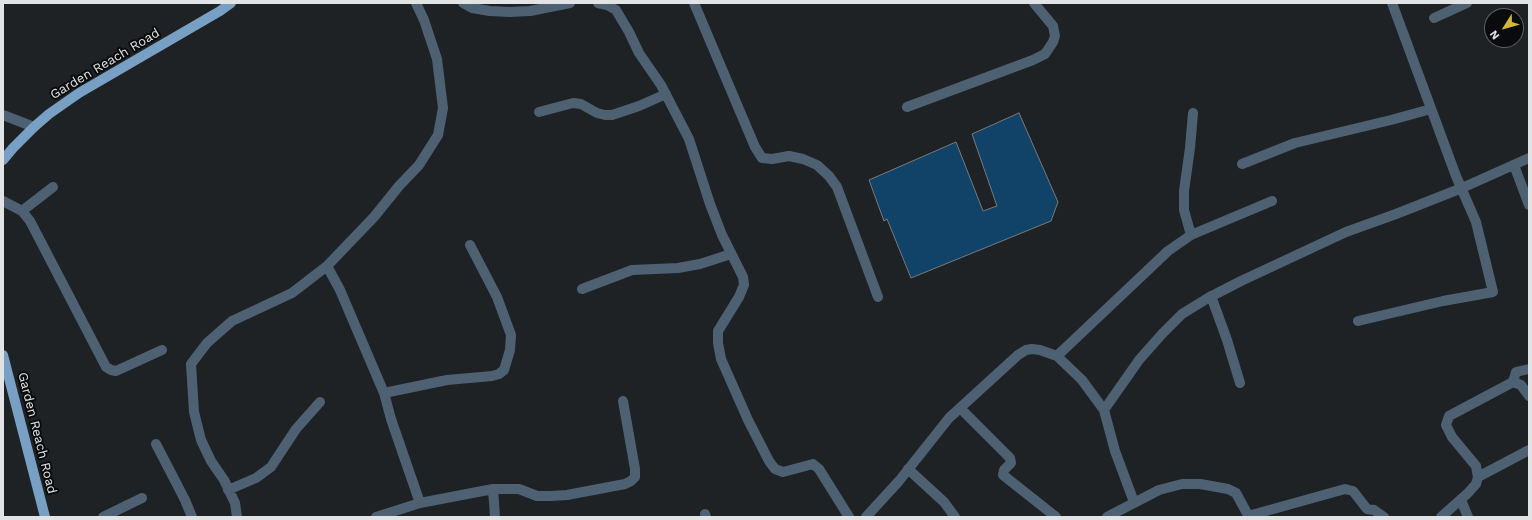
<!DOCTYPE html>
<style>
body{margin:0}
#map{position:relative;width:1532px;height:520px;overflow:hidden;background:#1f2225;font-family:"Work Sans",sans-serif}
canvas{display:block}
.frame{position:absolute;inset:0;border:4px solid #e1e3e5;pointer-events:none}
.north{position:absolute;left:1484px;top:8px;width:40px;height:40px;box-sizing:border-box;background:#0a0b0d;border:1px solid #606163;border-radius:50%;rotate:233deg;font-size:11px;font-weight:700;line-height:16px;text-align:center;color:#e1e3e5}
.north::after{content:'';display:block;margin:auto;width:14px;height:18px;background:#d3b635;clip-path:polygon(50% 0,100% 100%,50% 72%,0 100%)}
</style>
<div id="map">
<canvas width="1532" height="520"></canvas>
<div class="frame"></div>
<div class="north">N</div>
</div>
<script>
const g = document.querySelector('canvas').getContext('2d');
g.lineJoin = 'round';
function paint(path, color) { g.fillStyle = color; g.fill(path, 'evenodd'); }
const shape = rows => new Path2D(rows.map(r => 'M' + r).join(''));
function stroke(path, color, width, dash) { g.strokeStyle = color; g.lineWidth = width; g.lineCap = dash ? 'butt' : 'round'; g.setLineDash(dash || []); g.stroke(path); }
function label(font, color, halo, rows, align = 'center') {
  g.font = font + ' "Work Sans",sans-serif'; g.lineWidth = 4; g.setLineDash([]); g.textBaseline = 'middle'; g.strokeStyle = halo; g.fillStyle = color; for (const [text, x, y, turn = 0] of rows) {
    g.save(); g.translate(x, y); g.rotate((+turn || 0) * Math.PI / 180); g.textAlign = isNaN(turn) ? turn : align; if (halo) g.strokeText(text, 0, 0); g.fillText(text, 0, 0); g.restore();
  }
}
const building = shape([
 [1019,113,1058,202,1051,221,911,278,887,219,884,221,869,180,956,142,983,211,997,206,972,134,1019,113]
]);
paint(building, '#114267');
stroke(building, '#777b7e', 1);
stroke(shape([
 [463,3,472,8,490,11,510,12,530,11,570,3],
 [598,3,607,5,616,10,629,32,639,53,661,85,689,139,710,204,722,235,743,277,744,285,739,297,718,331,718,343,721,359,748,420,769,461,775,469,783,472,813,464,819,469,849,517],
 [694,3,755,147,762,158,772,159,789,156,803,159,817,165,829,176,837,187,878,297],
 [1434,18,1467,3],
 [907,107,1033,60,1045,54,1053,42,1055,36,1053,26,1034,3],
 [539,112,573,103,581,104,597,113,605,115,612,115,639,106,666,94],
 [3,115,34,127],
 [1242,164,1295,143,1391,120,1431,109],
 [1514,165,1529,205],
 [3,201,22,211,30,221,106,367,111,370,116,371,162,350],
 [22,211,53,187],
 [1191,235,1184,210,1184,191,1190,148,1193,113],
 [327,266,340,290,384,393,391,419,420,503],
 [582,289,632,270,678,268,700,264,731,254],
 [1211,296,1227,340,1240,383],
 [1358,321,1443,301,1493,292,1476,222,1456,176,1392,3],
 [1057,356,1168,251,1191,235,1272,201],
 [1513,382,1516,372,1529,369],
 [384,393,447,380,492,376,499,374,504,370,510,350,511,335,497,297,470,245],
 [960,408,1010,458,1011,463,1004,470,1003,475,1056,517],
 [1104,410,1139,360,1162,334,1182,314,1208,298,1241,281,1346,232,1396,214,1462,188,1529,158],
 [156,444,185,500,192,517],
 [908,469,944,502,955,517],
 [1478,477,1529,450],
 [493,489,495,517],
 [228,490,256,478,271,467,296,429,320,402],
 [1461,500,1468,517],
 [705,514,706,517],
 [1248,516,1345,489,1353,491,1367,509,1374,510,1384,517],
 [103,517,142,498],
 [237,517,235,503,224,480,211,461,201,440,194,412,191,364,207,343,232,321,292,293,327,266,374,217,399,186,419,165,438,135,443,108,437,59,424,20,416,3],
 [376,517,420,503,493,489,519,489,537,496,551,496,567,495,625,484,631,481,635,477,635,469,623,401],
 [866,517,899,481,949,418,1018,355,1026,350,1032,349,1040,350,1057,356,1082,380,1104,410,1115,451,1134,502],
 [1107,517,1159,490,1182,484,1200,484,1228,489,1236,493,1249,517],
 [1441,517,1468,493,1476,484,1478,477,1476,466,1452,437,1446,425,1449,416,1513,382,1521,385,1529,396]
]), '#4e6173', 10);
stroke(shape([
 [3,160,13,148,34,127,49,114,79,93,220,11,231,3],
 [3,355,45,517]
]), '#78a0c4', 10);
label('13px', '#e1e3e5', '#0a0b0d', [
 ["Garden Reach Road",105,64,-31],
 ["Garden Reach Road",37,433,76]
]);
</script>
